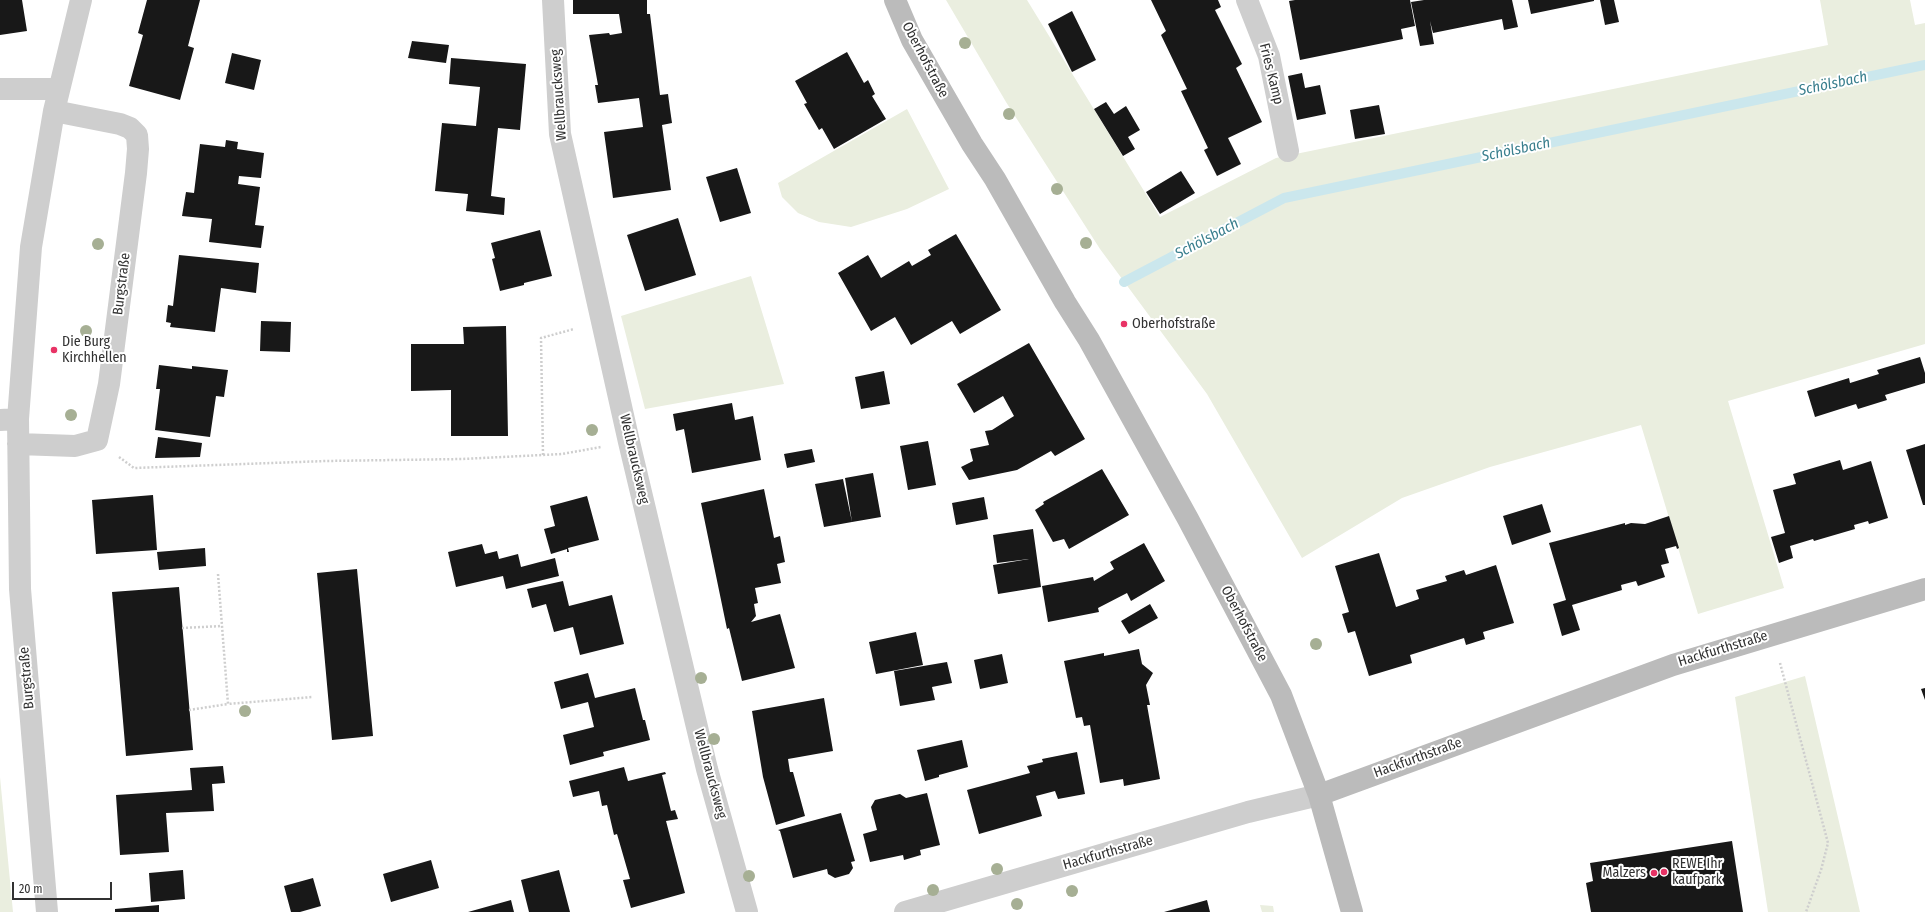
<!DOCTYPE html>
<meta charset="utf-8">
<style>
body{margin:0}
#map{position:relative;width:1925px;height:912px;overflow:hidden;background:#fff;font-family:"Fira Sans Condensed",sans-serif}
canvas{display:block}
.scale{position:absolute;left:12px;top:882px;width:100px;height:18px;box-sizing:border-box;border:2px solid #313131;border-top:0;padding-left:5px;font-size:12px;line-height:14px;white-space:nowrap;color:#313131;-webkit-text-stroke:3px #fff;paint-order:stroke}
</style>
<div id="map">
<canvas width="1925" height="912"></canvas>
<div class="scale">20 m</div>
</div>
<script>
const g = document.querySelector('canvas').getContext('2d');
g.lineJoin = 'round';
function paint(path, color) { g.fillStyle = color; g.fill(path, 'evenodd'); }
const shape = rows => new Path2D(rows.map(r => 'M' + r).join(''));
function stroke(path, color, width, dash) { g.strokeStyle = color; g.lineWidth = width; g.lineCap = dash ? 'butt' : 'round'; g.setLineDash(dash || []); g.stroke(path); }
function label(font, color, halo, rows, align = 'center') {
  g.font = font + ' "Fira Sans Condensed",sans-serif'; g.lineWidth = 4; g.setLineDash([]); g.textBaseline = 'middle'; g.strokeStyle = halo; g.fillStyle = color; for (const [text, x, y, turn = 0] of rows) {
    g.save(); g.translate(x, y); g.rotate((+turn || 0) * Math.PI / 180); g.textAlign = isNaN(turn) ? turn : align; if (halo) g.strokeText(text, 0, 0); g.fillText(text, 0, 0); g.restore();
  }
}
paint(shape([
 [946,0,1027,0,1160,217,1276,158,1828,45,1820,0,1910,0,1915,25,1925,23,1925,344,1728,401,1784,588,1698,614,1641,425,1490,467,1402,498,1302,558,1207,394,1100,249,1006,102],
 [907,109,949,189,907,209,851,227,819,222,798,213,782,197,778,183],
 [751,276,784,384,645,409,621,316],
 [1805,676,1860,912,1768,912,1735,697],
 [0,777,13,912,0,912],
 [1260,905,1273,906,1274,912,1262,912]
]), '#eaeedf');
stroke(shape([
 [1124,282,1284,198,1925,65]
]), '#cbe7ed', 10);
paint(shape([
 [0,0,22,0,27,31,0,35],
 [147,0,200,0,188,46,194,48,180,100,129,86,143,35,138,33],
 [573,0,647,0,647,14,650,14,660,95,668,94,670,109,672,123,662,125,671,190,613,198,604,132,643,127,639,98,598,103,595,85,598,85,589,35,609,33,610,35,622,33,619,14,573,14],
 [1151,0,1218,0,1221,7,1215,10,1242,64,1236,68,1262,122,1228,138,1241,164,1217,176,1204,150,1208,148,1181,91,1187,89,1161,35,1166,31],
 [1295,0,1410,0,1415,26,1401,29,1403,39,1300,60,1289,1],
 [1424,0,1512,0,1518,27,1504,30,1502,19,1433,33,1430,21,1434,44,1420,46,1411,2],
 [1528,0,1594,0,1594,1,1531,14],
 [1600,0,1614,0,1619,22,1605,25],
 [1072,11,1096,60,1072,72,1048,24],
 [412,41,449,45,446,63,408,58],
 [847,52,864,83,868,80,875,94,872,96,886,119,834,149,822,128,819,130,804,104,807,103,795,81],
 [232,53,261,60,254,90,225,83],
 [451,58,526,64,520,130,498,128,491,196,505,198,504,215,466,211,468,194,435,191,442,123,476,126,480,87,449,84],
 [1302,73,1305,88,1320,85,1326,114,1297,120,1288,76],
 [1106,102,1114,114,1126,106,1140,130,1128,137,1135,149,1123,156,1094,109],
 [1379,105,1385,134,1355,139,1350,110],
 [226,140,238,142,237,149,264,153,261,178,239,176,238,184,260,187,255,225,264,226,261,248,209,242,212,219,182,216,186,192,194,193,200,144,225,147],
 [737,168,751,213,720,222,706,177],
 [1181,171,1195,193,1160,214,1146,192],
 [678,218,696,275,645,291,627,235],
 [540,230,552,276,524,283,524,285,500,291,492,259,495,258,491,243],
 [956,234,1001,310,960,334,952,321,911,345,895,317,871,331,838,273,868,255,881,278,909,261,912,266,931,255,928,250],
 [179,255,259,263,256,293,221,288,215,332,170,327,171,323,166,322,168,305,173,306],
 [261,321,291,322,290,352,260,351],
 [506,326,508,436,451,436,451,390,411,391,411,344,464,344,463,327],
 [1029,343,1085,439,1055,456,1051,451,1017,470,969,480,961,467,973,461,970,449,989,445,985,431,992,430,1014,416,1003,396,974,413,957,384],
 [1920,357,1925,373,1925,383,1885,395,1887,400,1858,409,1856,404,1815,417,1807,391,1849,378,1850,383,1879,374,1877,370],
 [159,365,192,369,192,366,228,370,224,397,216,396,210,437,155,430,160,389,156,389],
 [884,371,890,404,861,409,855,377],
 [732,403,735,420,753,416,761,460,692,473,684,429,676,431,673,414],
 [158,437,202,443,200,457,155,458],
 [928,441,936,485,908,490,900,446],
 [1925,444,1925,505,1923,505,1906,450],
 [812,449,815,462,787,468,784,454],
 [1840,460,1843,470,1871,461,1888,518,1869,524,1868,521,1854,525,1855,529,1814,541,1813,539,1790,546,1793,558,1779,563,1771,537,1785,533,1773,490,1796,484,1793,474],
 [1102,469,1129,515,1069,549,1064,539,1053,542,1035,510,1044,504,1043,502],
 [873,473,881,517,852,522,845,478],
 [843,479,852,522,824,527,815,484],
 [764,489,774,538,780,536,785,562,777,564,781,583,755,588,758,603,754,604,756,616,751,622,780,614,795,668,742,681,729,628,727,629,701,503],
 [153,495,157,550,96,554,92,500],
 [587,496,599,540,568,548,569,552,567,552,567,549,551,554,544,529,555,526,550,506],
 [984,497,988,519,956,525,952,503],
 [1542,504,1551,532,1512,545,1503,516],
 [1669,516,1679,548,1677,549,1676,546,1665,549,1669,563,1661,565,1665,577,1638,586,1636,581,1621,585,1622,590,1572,605,1580,630,1562,636,1553,604,1566,600,1549,543,1625,523,1625,525,1631,523,1645,524],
 [1033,529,1041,587,998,594,993,565,1029,559,997,563,993,535],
 [1144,543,1165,581,1131,601,1127,593,1098,608,1099,612,1048,622,1042,586,1093,577,1094,581,1114,569,1110,562],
 [482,544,485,554,497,551,499,559,518,554,521,567,555,558,559,576,506,589,503,576,456,587,448,552],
 [205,548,206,566,159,570,157,552],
 [1379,553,1396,607,1419,599,1416,590,1447,581,1445,576,1464,570,1466,575,1496,565,1514,623,1483,632,1485,639,1466,645,1464,638,1410,655,1412,663,1369,676,1355,631,1348,633,1342,614,1349,612,1335,566],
 [357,569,373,736,332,740,317,573],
 [563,581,569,606,612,595,624,644,580,655,573,627,554,632,546,604,532,608,527,589],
 [179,587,193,750,126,756,112,592],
 [1150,604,1158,618,1129,634,1121,621],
 [916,632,923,665,876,674,869,642],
 [1139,649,1142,664,1153,673,1146,685,1150,705,1147,705,1160,779,1124,786,1123,779,1100,783,1090,725,1084,726,1082,717,1076,718,1064,661,1104,653,1104,656],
 [1002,654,1008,683,980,689,974,660],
 [947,662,952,683,932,687,935,700,900,706,894,671],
 [588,673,595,698,635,688,643,720,645,720,650,740,603,752,604,756,570,765,563,735,594,727,588,702,561,709,554,682],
 [1925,688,1925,700,1921,689],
 [824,698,833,751,788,759,790,772,793,772,805,816,776,825,763,777,752,711],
 [962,740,968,767,939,775,939,777,925,781,917,750],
 [1077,752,1085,794,1058,799,1055,791,1036,796,1042,816,979,834,967,790,1030,773,1027,766,1043,762,1042,759],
 [223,766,225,783,212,784,214,811,166,813,169,852,120,855,116,795,192,790,190,768],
 [624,767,628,781,665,772,666,774,662,775,671,811,675,810,678,819,666,821,685,893,631,908,623,880,630,879,617,834,614,835,607,805,602,806,599,791,573,797,569,781],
 [927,793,940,845,920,850,921,855,904,860,903,855,870,862,863,834,877,830,871,807,875,800,900,794,906,798],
 [841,813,855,861,851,862,853,868,849,874,835,878,828,874,827,869,793,878,780,831,778,830],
 [1732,841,1743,912,1591,912,1586,883,1593,881,1590,863],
 [431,860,439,888,391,902,383,874],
 [183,870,185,899,151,902,149,873],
 [559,870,570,912,529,912,521,880],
 [313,878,321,906,300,912,291,912,284,886],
 [511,900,514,912,468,912],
 [1207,900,1210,912,1164,912],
 [159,905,159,912,115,912,115,909]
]), '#181818');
stroke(shape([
 [543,455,541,338,574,329],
 [119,457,134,468,326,461,462,459,562,454,601,447],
 [218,574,228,704,312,697],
 [182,628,222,626],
 [1780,663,1828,843,1821,870,1806,912],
 [189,710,228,704]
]), '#cecece', 2.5, [2, 2]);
stroke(shape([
 [553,0,560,134,629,442,707,769,747,912],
 [1247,0,1269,56,1288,151],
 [0,89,58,89],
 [0,420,18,419],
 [18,444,75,446,97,440,109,384,136,173,138,149,137,135,130,128,120,124,54,111],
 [47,912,20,589,18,419,31,247,54,111,81,0],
 [905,912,1248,812,1319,795]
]), '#cecece', 22);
stroke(shape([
 [895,0,912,40,972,144,995,179,1065,302,1089,340,1188,519,1281,695,1319,795,1352,912],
 [1319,795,1673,665,1925,589]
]), '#bbb', 22);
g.fillStyle = '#a6af94';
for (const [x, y] of [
 [965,43],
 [1009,114],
 [1057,189],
 [1086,243],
 [98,244],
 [86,331],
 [71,415],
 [592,430],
 [1316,644],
 [701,678],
 [245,711],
 [714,739],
 [997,869],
 [749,876],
 [933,890],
 [1072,891],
 [1017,904]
]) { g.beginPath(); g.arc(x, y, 6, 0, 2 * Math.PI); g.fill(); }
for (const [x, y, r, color] of [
 [1124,324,4,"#e83265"],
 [54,350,4,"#e83265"],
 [1664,872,4,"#e83265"],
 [1654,873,4,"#e83265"]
]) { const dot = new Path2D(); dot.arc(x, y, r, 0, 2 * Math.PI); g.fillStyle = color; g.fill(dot); stroke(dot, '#fff', 1.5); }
label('14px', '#313131', '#fff', [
 ["Oberhofstraße",925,60,62],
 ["Fries Kamp",1271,74,76],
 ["Wellbraucksweg",559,95,-94],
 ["Burgstraße",122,284,-83],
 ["Wellbraucksweg",634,459,77],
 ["Oberhofstraße",1244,624,62],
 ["Hackfurthstraße",1723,649,-17],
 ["Burgstraße",27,678,-95],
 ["Hackfurthstraße",1418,758,-20],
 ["Wellbraucksweg",710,774,75],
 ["Hackfurthstraße",1108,853,-16]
]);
label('14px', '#313131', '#fff', [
 ["Oberhofstraße",1132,324],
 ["Die Burg",62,342],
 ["Kirchhellen",62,358],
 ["REWE Ihr",1672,864],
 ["kaufpark",1672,880],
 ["Malzers",1646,873,"right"]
], 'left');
label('italic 15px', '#3a7f8e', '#fff', [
 ["Schölsbach",1833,84,-12],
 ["Schölsbach",1516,150,-12],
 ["Schölsbach",1207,239,-28]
]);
</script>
